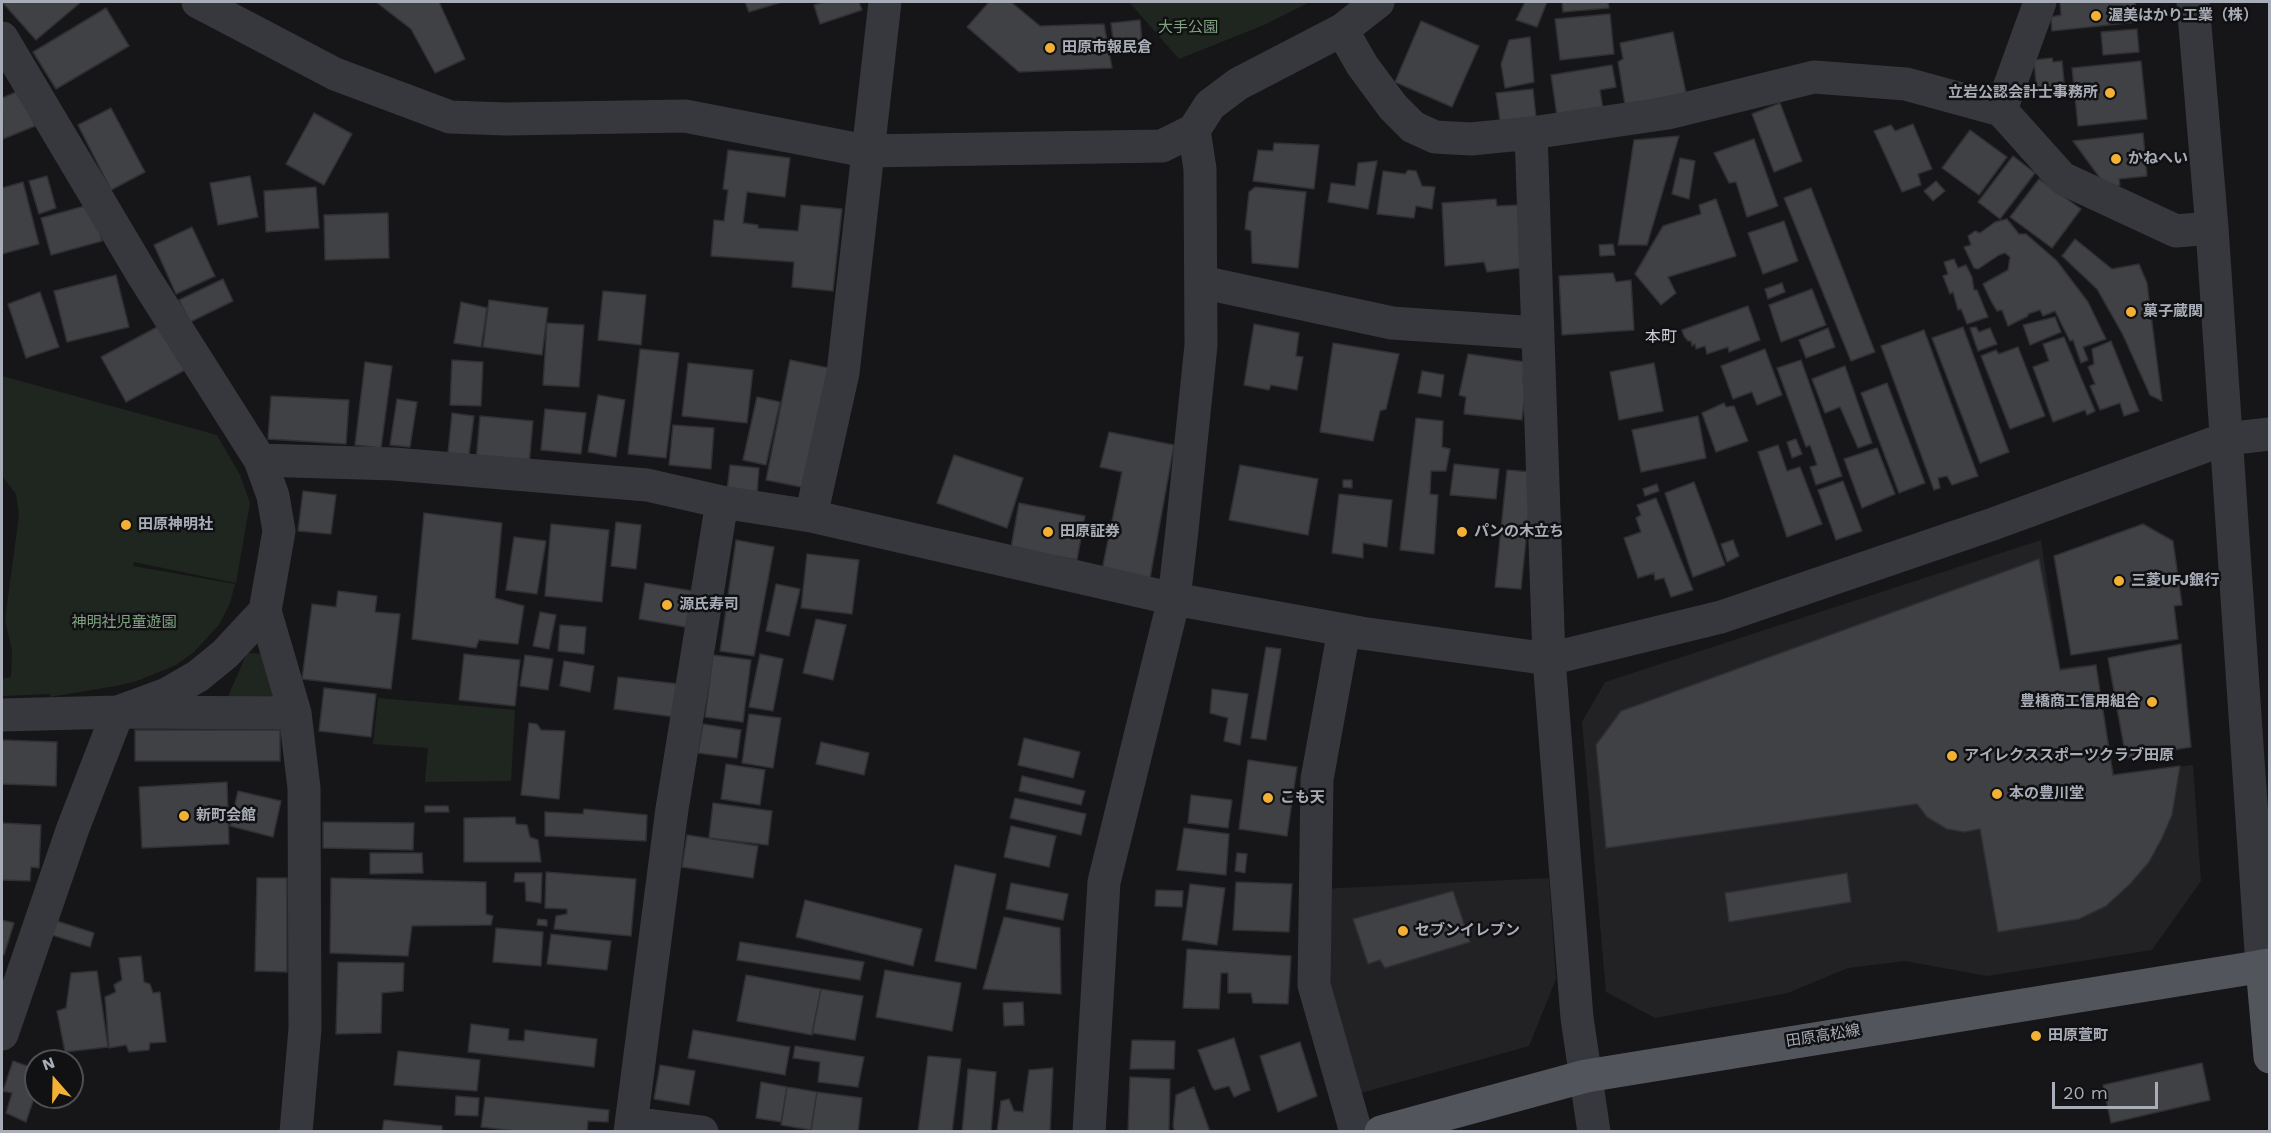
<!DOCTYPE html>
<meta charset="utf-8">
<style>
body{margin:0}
#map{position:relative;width:2271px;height:1133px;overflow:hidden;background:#161618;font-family:"Work Sans",sans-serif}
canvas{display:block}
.frame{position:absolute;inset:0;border:3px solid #a8adb8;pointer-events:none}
.north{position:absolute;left:24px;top:1049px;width:60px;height:60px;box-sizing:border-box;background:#111113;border:2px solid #4d4f55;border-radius:50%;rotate:340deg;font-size:16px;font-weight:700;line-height:24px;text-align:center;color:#a8adb8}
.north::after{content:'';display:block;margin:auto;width:21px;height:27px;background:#f2b134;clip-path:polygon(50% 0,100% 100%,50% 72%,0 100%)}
.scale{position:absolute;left:2052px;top:1082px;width:106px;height:27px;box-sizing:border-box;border:3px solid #a8adb8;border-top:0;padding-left:8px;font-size:18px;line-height:21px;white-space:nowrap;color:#a8adb8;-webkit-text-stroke:4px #111113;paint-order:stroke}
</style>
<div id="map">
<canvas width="2271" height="1133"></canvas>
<div class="frame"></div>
<div class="north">N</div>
<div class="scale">20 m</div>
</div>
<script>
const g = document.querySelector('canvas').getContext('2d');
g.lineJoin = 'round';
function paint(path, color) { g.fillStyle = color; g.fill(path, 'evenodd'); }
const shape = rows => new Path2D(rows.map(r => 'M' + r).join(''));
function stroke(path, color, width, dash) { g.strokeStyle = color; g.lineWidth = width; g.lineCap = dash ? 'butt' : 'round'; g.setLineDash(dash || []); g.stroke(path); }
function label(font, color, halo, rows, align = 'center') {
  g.font = font + ' "Work Sans","Noto Sans JP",sans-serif'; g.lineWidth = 5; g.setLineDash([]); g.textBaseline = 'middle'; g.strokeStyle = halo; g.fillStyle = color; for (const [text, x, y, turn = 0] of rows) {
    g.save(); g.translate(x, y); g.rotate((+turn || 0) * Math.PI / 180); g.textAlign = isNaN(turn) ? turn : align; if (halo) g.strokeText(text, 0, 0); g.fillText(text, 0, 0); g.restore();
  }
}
paint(shape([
 [2041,540,2060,668,2096,664,2114,774,2193,765,2201,881,2152,950,1987,976,1905,961,1848,968,1788,993,1655,1018,1606,992,1582,722,1605,682],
 [1549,878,1556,979,1529,1046,1354,1095,1334,1019,1321,889]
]), '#222225');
paint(shape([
 [1129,2,1310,2,1264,25,1179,59],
 [2,376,217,435,240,475,250,503,236,583,134,562,133,566,235,584,230,603,219,625,193,653,176,665,137,681,116,686,50,697,50,694,2,696,2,679,11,677,12,651,5,620,19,515,16,494,2,476],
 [247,653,265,654,278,702,227,699],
 [378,698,515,710,511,781,425,782,428,748,373,744]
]), '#1e261f');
const building = shape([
 [2,2,81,2,36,40,2,2],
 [376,2,439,2,465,59,435,73,411,29,376,2],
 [745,2,782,2,749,12,745,2],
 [825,2,859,2,862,10,820,24,814,5,825,2],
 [989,2,1011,2,1040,26,1104,24,1112,68,1019,72,967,27,989,2],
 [1525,2,1547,2,1537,27,1516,20,1525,2],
 [1562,2,1608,2,1609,8,1563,12,1562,2],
 [2060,2,2135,2,2137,22,2052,31,2051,17,2061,15,2060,2],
 [106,8,129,46,56,89,33,52,106,8],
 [1610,14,1614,54,1560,60,1555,19,1610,14],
 [1140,20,1143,52,1115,55,1111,23,1140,20],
 [1421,21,1479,46,1452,107,1395,82,1421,21],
 [2137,29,2139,52,2103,55,2101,32,2137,29],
 [1673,32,1686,93,1625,105,1618,62,1623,59,1620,43,1673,32],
 [1530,37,1534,82,1505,88,1501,64,1509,40,1530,37],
 [2052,58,2053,62,2062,61,2065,92,2037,95,2034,60,2052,58],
 [2141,61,2147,119,2078,126,2072,68,2141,61],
 [1612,65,1616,87,1600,90,1603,109,1557,116,1551,75,1612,65],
 [1533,89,1536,117,1500,121,1496,93,1533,89],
 [21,90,35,126,3,139,2,98,21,90],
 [1780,103,1802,161,1774,172,1752,114,1780,103],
 [111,108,145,172,111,190,78,125,111,108],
 [314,113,352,134,324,185,286,164,314,113],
 [1913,124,1932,169,1918,174,1921,185,1902,192,1874,131,1891,125,1895,131,1913,124],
 [1970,130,2007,157,1979,195,1942,168,1970,130],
 [2143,133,2147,176,2119,179,2120,185,2108,189,2073,141,2143,133],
 [1679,136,1647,245,1618,245,1634,140,1679,136],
 [1754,139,1778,206,1747,217,1736,182,1729,183,1714,153,1754,139],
 [1274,143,1319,145,1314,189,1253,181,1258,150,1273,151,1274,143],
 [728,150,790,158,785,197,747,192,743,223,758,225,758,228,798,231,801,205,842,209,833,291,792,287,794,262,711,256,714,220,724,221,728,190,723,189,728,150],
 [2013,156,2035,173,2000,219,1978,202,2013,156],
 [1680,158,1695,161,1689,199,1672,194,1680,158],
 [1377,161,1368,209,1328,202,1331,183,1355,186,1358,163,1377,161],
 [1408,170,1416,171,1422,186,1435,187,1432,209,1416,206,1414,218,1377,214,1383,171,1405,174,1408,170],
 [47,176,56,208,39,214,29,181,47,176],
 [250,176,258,217,218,225,210,183,250,176],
 [2039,179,2081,209,2052,248,2010,217,2039,179],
 [1936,181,1945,191,1933,201,1924,191,1936,181],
 [23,182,39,244,2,254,2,188,23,182],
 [316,187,319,228,266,232,264,191,316,187],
 [1255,187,1306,192,1298,268,1252,263,1251,231,1245,229,1249,192,1255,187],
 [1811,188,1875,352,1851,361,1784,198,1811,188],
 [1496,199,1497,206,1518,205,1520,268,1487,272,1484,262,1445,266,1442,203,1496,199],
 [1716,199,1736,256,1668,277,1676,293,1661,305,1635,274,1663,226,1701,214,1699,205,1716,199],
 [92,204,102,241,51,255,41,218,92,204],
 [388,213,389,258,325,260,324,215,388,213],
 [2007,219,2019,234,2026,234,2057,261,2088,302,2106,339,2083,347,2088,360,2081,363,2073,340,2070,341,2055,311,2043,316,2040,310,2028,314,2028,316,2008,326,2002,310,1997,311,1991,301,1983,284,2008,270,2010,257,2005,253,1999,255,1978,269,1974,268,1964,247,1971,245,1968,236,1975,231,1980,233,1995,222,2007,219],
 [1784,221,1798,261,1763,274,1748,233,1784,221],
 [192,227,215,276,176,294,154,245,192,227],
 [2075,239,2112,269,2139,264,2147,283,2162,401,2150,395,2123,335,2097,289,2062,256,2075,239],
 [1613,244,1615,255,1600,256,1599,245,1613,244],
 [1954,259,1958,268,1966,265,1972,277,1974,290,1977,290,1988,317,1967,324,1961,309,1958,310,1953,292,1950,294,1943,276,1948,274,1944,262,1954,259],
 [1613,273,1616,282,1631,280,1634,330,1562,335,1559,276,1613,273],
 [116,275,129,327,67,342,54,291,116,275],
 [223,279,233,301,190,322,179,300,223,279],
 [1782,283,1785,292,1768,299,1765,289,1782,283],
 [1812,289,1826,325,1781,342,1769,305,1812,289],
 [603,291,646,295,641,345,598,340,603,291],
 [40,292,59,347,26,358,8,304,40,292],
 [489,300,548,308,542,355,483,347,489,300],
 [461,302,487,308,481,347,454,343,461,302],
 [1748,306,1760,340,1729,352,1728,347,1707,354,1705,346,1696,349,1695,344,1692,346,1691,341,1688,341,1684,336,1682,330,1748,306],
 [2055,317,2061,332,2030,345,2023,325,2055,317],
 [547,323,584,325,579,387,543,385,547,323],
 [1254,324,1299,333,1296,356,1303,357,1297,390,1271,385,1269,390,1244,385,1254,324],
 [161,325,185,370,126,402,101,357,161,325],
 [1963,327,2009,452,1980,463,1932,338,1963,327],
 [1976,327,1979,332,1990,328,1997,344,1978,351,1970,328,1976,327],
 [1828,328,1835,347,1806,358,1799,340,1828,328],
 [1924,330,1978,476,1952,485,1947,476,1938,478,1940,488,1934,490,1881,346,1924,330],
 [2064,337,2095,411,2087,415,2085,410,2053,422,2033,367,2049,361,2043,344,2064,337],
 [2111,341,2139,411,2124,416,2120,403,2100,410,2090,386,2095,384,2088,367,2094,364,2092,349,2111,341],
 [1333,343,1399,354,1386,409,1380,411,1373,441,1320,432,1333,343],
 [2018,347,2045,416,2010,429,1981,356,1996,350,1999,354,2018,347],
 [640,349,679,353,666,458,628,454,640,349],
 [1765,349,1782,395,1757,405,1752,392,1733,399,1721,366,1765,349],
 [1468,354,1525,362,1523,382,1526,386,1522,420,1464,414,1466,397,1459,395,1468,354],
 [452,360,483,362,481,406,450,405,452,360],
 [790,360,834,369,811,489,766,480,790,360],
 [1801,360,1842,476,1816,485,1810,467,1817,465,1810,445,1806,447,1777,368,1801,360],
 [365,362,392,366,381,448,355,445,365,362],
 [688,363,753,370,747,423,682,416,688,363],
 [1654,363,1663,411,1619,420,1610,372,1654,363],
 [1845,366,1872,443,1858,448,1840,407,1825,413,1812,379,1845,366],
 [1422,371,1444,375,1441,397,1418,393,1422,371],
 [1887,383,1925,483,1899,493,1861,393,1887,383],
 [598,395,625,400,616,457,588,452,598,395],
 [271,396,349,400,346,444,268,439,271,396],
 [757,397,780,402,766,465,743,460,757,397],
 [397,399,417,402,410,447,390,445,397,399],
 [1724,403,1726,407,1734,406,1748,441,1716,452,1702,413,1724,403],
 [545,409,586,413,581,454,541,450,545,409],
 [452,413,474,416,469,455,448,453,452,413],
 [480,416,533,421,529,465,476,461,480,416],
 [1698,416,1706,458,1641,472,1632,430,1698,416],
 [1416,418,1443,421,1442,447,1450,449,1446,471,1431,471,1430,494,1438,495,1434,554,1400,550,1416,418],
 [673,425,714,428,711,469,669,465,673,425],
 [1109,432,1174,445,1150,578,1102,570,1122,472,1100,467,1109,432],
 [1796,439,1802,454,1792,458,1787,442,1796,439],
 [1778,445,1787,471,1800,467,1822,524,1787,537,1758,452,1778,445],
 [1877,448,1895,494,1862,508,1844,459,1877,448],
 [954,455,1023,478,1007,528,937,503,954,455],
 [1454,464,1499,469,1496,499,1450,495,1454,464],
 [730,465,759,468,757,493,727,491,730,465],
 [1240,465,1318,479,1308,535,1229,520,1240,465],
 [1507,470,1533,472,1521,589,1495,587,1507,470],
 [1343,480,1352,480,1352,488,1343,487,1343,480],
 [1843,481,1862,531,1836,540,1818,490,1843,481],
 [1694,482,1725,565,1693,577,1665,493,1694,482],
 [1657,484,1659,491,1645,496,1643,489,1657,484],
 [303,491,336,495,331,534,298,531,303,491],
 [1339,494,1392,500,1387,547,1363,543,1363,558,1332,553,1339,494],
 [1656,498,1693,590,1671,597,1664,578,1655,580,1654,573,1638,578,1624,538,1641,532,1636,518,1641,515,1637,505,1656,498],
 [1019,503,1085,516,1077,560,1011,548,1019,503],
 [424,513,502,523,495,598,524,606,518,644,479,640,476,648,412,639,424,513],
 [616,522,641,525,636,569,611,566,616,522],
 [551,524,609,530,602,602,545,596,551,524],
 [2143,524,2173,541,2182,605,2174,606,2178,639,2071,655,2054,556,2143,524],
 [514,537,546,541,537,594,506,590,514,537],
 [736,540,774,547,754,656,720,651,736,540],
 [1733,540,1739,556,1727,562,1721,544,1733,540],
 [807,554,859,560,852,614,801,608,807,554],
 [2039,559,2060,670,2096,665,2113,775,2180,766,2172,815,2162,838,2149,862,2130,884,2106,906,2079,919,1998,932,1980,829,1964,832,1947,829,1927,817,1917,804,1606,848,1596,745,1621,711,2039,559],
 [645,583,693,591,691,628,639,619,645,583],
 [776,584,800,589,789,636,766,631,776,584],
 [338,591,377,596,375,612,400,614,391,689,302,679,312,604,336,607,338,591],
 [540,612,556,615,549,649,533,646,540,612],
 [816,619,846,625,833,680,803,673,816,619],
 [560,625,586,627,584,654,558,651,560,625],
 [2181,644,2191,747,2126,758,2108,658,2181,644],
 [1266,647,1281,649,1266,740,1251,738,1266,647],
 [464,654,520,660,515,706,459,700,464,654],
 [760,654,783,659,773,711,749,707,760,654],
 [525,655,553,659,548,690,520,686,525,655],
 [713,655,751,660,743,722,705,717,713,655],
 [564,661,594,666,590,692,560,686,564,661],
 [618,677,679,684,675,717,614,709,618,677],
 [324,688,376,694,371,737,319,731,324,688],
 [1212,689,1248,694,1240,745,1224,741,1228,718,1210,713,1212,689],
 [749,714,781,718,773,768,742,763,749,714],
 [529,723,537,724,541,730,565,731,559,799,521,795,529,723],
 [703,724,741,730,737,758,698,753,703,724],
 [135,730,280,730,280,761,135,761,135,730],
 [1024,738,1080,752,1073,778,1018,765,1024,738],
 [2,740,57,742,56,786,2,784,2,740],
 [821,742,869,753,864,775,816,764,821,742],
 [1248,760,1297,767,1287,836,1239,829,1248,760],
 [726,764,765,770,760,805,721,799,726,764],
 [1022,776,1085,791,1081,805,1019,791,1022,776],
 [227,782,229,844,142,848,139,787,227,782],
 [238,791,281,801,273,837,230,826,238,791],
 [1191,795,1232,800,1228,828,1188,823,1191,795],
 [1015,798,1086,814,1081,835,1010,818,1015,798],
 [713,803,772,811,768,845,709,838,713,803],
 [425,806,448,806,449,812,425,812,425,806],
 [584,809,647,815,646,841,545,836,545,812,583,814,584,809],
 [515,817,516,824,527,825,530,837,538,840,541,862,464,862,464,818,515,817],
 [323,822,414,823,413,850,323,848,323,822],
 [2,823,41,825,39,868,31,867,30,881,2,880,2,823],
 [1011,826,1056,836,1049,867,1004,857,1011,826],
 [1184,828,1229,834,1226,875,1177,870,1184,828],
 [687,835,758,846,753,878,682,867,687,835],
 [370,853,422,853,423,873,370,874,370,853],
 [1237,853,1247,854,1245,873,1235,871,1237,853],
 [955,865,996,874,976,969,935,961,955,865],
 [546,872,636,879,631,936,554,929,556,916,567,914,567,909,545,908,546,872],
 [515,873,542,873,541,903,526,901,525,882,514,882,515,873],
 [1847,873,1851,902,1729,922,1725,893,1847,873],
 [257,878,287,878,287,972,255,971,257,878],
 [331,878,486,882,486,914,493,916,491,925,412,926,408,956,330,953,331,878],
 [1236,882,1292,884,1289,932,1233,930,1236,882],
 [1011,883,1068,894,1063,920,1006,909,1011,883],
 [1190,884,1225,888,1217,945,1182,940,1190,884],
 [1156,890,1183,891,1182,907,1155,906,1156,890],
 [1453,891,1470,942,1385,968,1380,960,1368,964,1353,919,1453,891],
 [805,900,922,929,913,966,796,937,805,900],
 [1004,917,1060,928,1061,994,983,989,1004,917],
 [538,919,547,920,547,926,537,925,538,919],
 [2,920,14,923,4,955,2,954,2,920],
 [57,921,94,933,90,947,52,935,57,921],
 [496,928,543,932,541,966,493,962,496,928],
 [551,934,611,941,607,970,547,964,551,934],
 [740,942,864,962,860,980,737,960,740,942],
 [1187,949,1291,956,1288,1004,1253,1003,1251,993,1228,993,1228,973,1221,973,1219,1009,1183,1008,1187,949],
 [141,956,144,982,150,984,153,993,160,992,166,1042,150,1043,149,1050,129,1052,126,1045,109,1048,105,997,116,992,114,985,122,980,119,958,141,956],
 [338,962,404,963,403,991,382,993,381,1033,336,1034,338,962],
 [885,970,961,983,952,1031,876,1017,885,970],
 [97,971,108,1047,65,1052,57,1011,66,1008,71,973,97,971],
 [746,975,821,989,812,1035,737,1021,746,975],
 [821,989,863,996,855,1040,812,1033,821,989],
 [1023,1002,1024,1025,1004,1026,1003,1003,1023,1002],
 [471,1024,509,1029,508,1040,524,1041,525,1030,597,1039,594,1067,468,1052,471,1024],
 [693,1030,790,1047,785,1075,688,1058,693,1030],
 [1234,1038,1250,1090,1234,1097,1229,1086,1215,1090,1212,1087,1198,1050,1234,1038],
 [1132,1040,1175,1041,1174,1069,1130,1069,1132,1040],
 [1300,1042,1317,1096,1278,1112,1260,1056,1300,1042],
 [795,1046,864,1057,858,1087,818,1082,820,1062,793,1058,795,1046],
 [398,1051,480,1060,477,1091,394,1085,398,1051],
 [928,1056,961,1059,952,1132,918,1132,928,1056],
 [13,1061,36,1069,36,1092,26,1122,6,1113,12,1093,3,1091,13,1061],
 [2202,1063,2210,1100,2111,1123,2103,1085,2202,1063],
 [660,1065,695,1071,689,1105,654,1099,660,1065],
 [1053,1068,1050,1132,997,1132,1001,1101,1009,1099,1014,1111,1023,1112,1029,1070,1053,1068],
 [968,1069,996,1072,991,1132,962,1132,968,1069],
 [1130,1077,1170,1079,1169,1132,1128,1132,1130,1077],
 [761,1082,787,1087,781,1122,756,1118,761,1082],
 [787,1087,817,1092,811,1130,781,1125,787,1087],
 [1194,1087,1210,1132,1175,1132,1173,1126,1176,1095,1194,1087],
 [817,1092,862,1098,858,1132,811,1131,817,1092],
 [456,1096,479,1098,478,1116,455,1115,456,1096],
 [485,1097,609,1110,608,1122,588,1121,587,1132,523,1132,481,1127,485,1097],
 [384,1120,442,1126,442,1132,382,1132,384,1120]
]);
paint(building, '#404145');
stroke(building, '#303034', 1.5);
stroke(shape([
 [198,2,335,74,450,117,506,119,685,116,866,151,1162,146,1194,130,1210,105,1238,84,1342,30,1378,2],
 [2193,2,2212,228,2262,966],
 [1342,30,1362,65,1393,107,1413,127,1435,137,1471,139,1531,133,1668,113,1814,77,1906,84,2001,110,2062,178,2176,231,2212,228],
 [2,38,144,277,260,460,273,496,279,531,265,611,225,654,198,676,167,694,118,712,73,828,2,1034],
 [2001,110,2040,2],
 [1531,133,1549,659,1577,1018,1594,1132],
 [1201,282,1392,323,1538,333],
 [260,460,394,464,647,485,722,502,811,516,1174,599,1361,633,1549,659,1721,617,1993,524,2225,439,2270,434],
 [811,516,843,373,885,2],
 [265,611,295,713,304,788,305,1029,296,1132],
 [1344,630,1317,779,1314,985,1356,1132],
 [2,715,118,712,295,713],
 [632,1123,702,1132],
 [630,1132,672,809,722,502],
 [1089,1132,1104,882,1174,599,1182,530,1201,345,1200,169,1194,130]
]), '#37383d', 33);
stroke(shape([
 [2262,966,2270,1057],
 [1381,1132,1586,1076,2270,965]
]), '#53555c', 33);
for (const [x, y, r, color] of [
 [2096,16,6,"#f2b134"],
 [1050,48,6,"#f2b134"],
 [2110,93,6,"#f2b134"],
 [2116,159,6,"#f2b134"],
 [2131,312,6,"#f2b134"],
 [126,525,6,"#f2b134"],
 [1048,532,6,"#f2b134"],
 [1462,532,6,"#f2b134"],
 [2119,581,6,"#f2b134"],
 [667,605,6,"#f2b134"],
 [2152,702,6,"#f2b134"],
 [1952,756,6,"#f2b134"],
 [1997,794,6,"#f2b134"],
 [1268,798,6,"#f2b134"],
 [184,816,6,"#f2b134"],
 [1403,931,6,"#f2b134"],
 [2036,1036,6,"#f2b134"]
]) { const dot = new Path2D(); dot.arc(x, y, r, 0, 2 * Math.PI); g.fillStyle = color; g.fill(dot); stroke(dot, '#111113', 2); }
label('bold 15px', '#a8adb8', '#111113', [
 ["渥美はかり工業（株）",2108,16],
 ["田原市報民倉",1062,48],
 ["立岩公認会計士事務所",2098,93,"right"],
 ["かねへい",2128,159],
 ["菓子蔵関",2143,312],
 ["田原神明社",138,525],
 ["田原証券",1060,532],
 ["パンの木立ち",1474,532],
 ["三菱UFJ銀行",2131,581],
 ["源氏寿司",679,605],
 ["豊橋商工信用組合",2140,702,"right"],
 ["アイレクススポーツクラブ田原",1964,756],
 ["本の豊川堂",2009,794],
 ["こも天",1280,798],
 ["新町会館",196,816],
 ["セブンイレブン",1415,931],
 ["田原萱町",2048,1036]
], 'left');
label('15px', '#7fa381', '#111113', [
 ["大手公園",1188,28],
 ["神明社児童遊園",124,623]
]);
label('15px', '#a8adb8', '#111113', [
 ["田原高松線",1823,1036,-9]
]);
label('16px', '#c9ccd4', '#111113', [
 ["本町",1661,337]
]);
</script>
